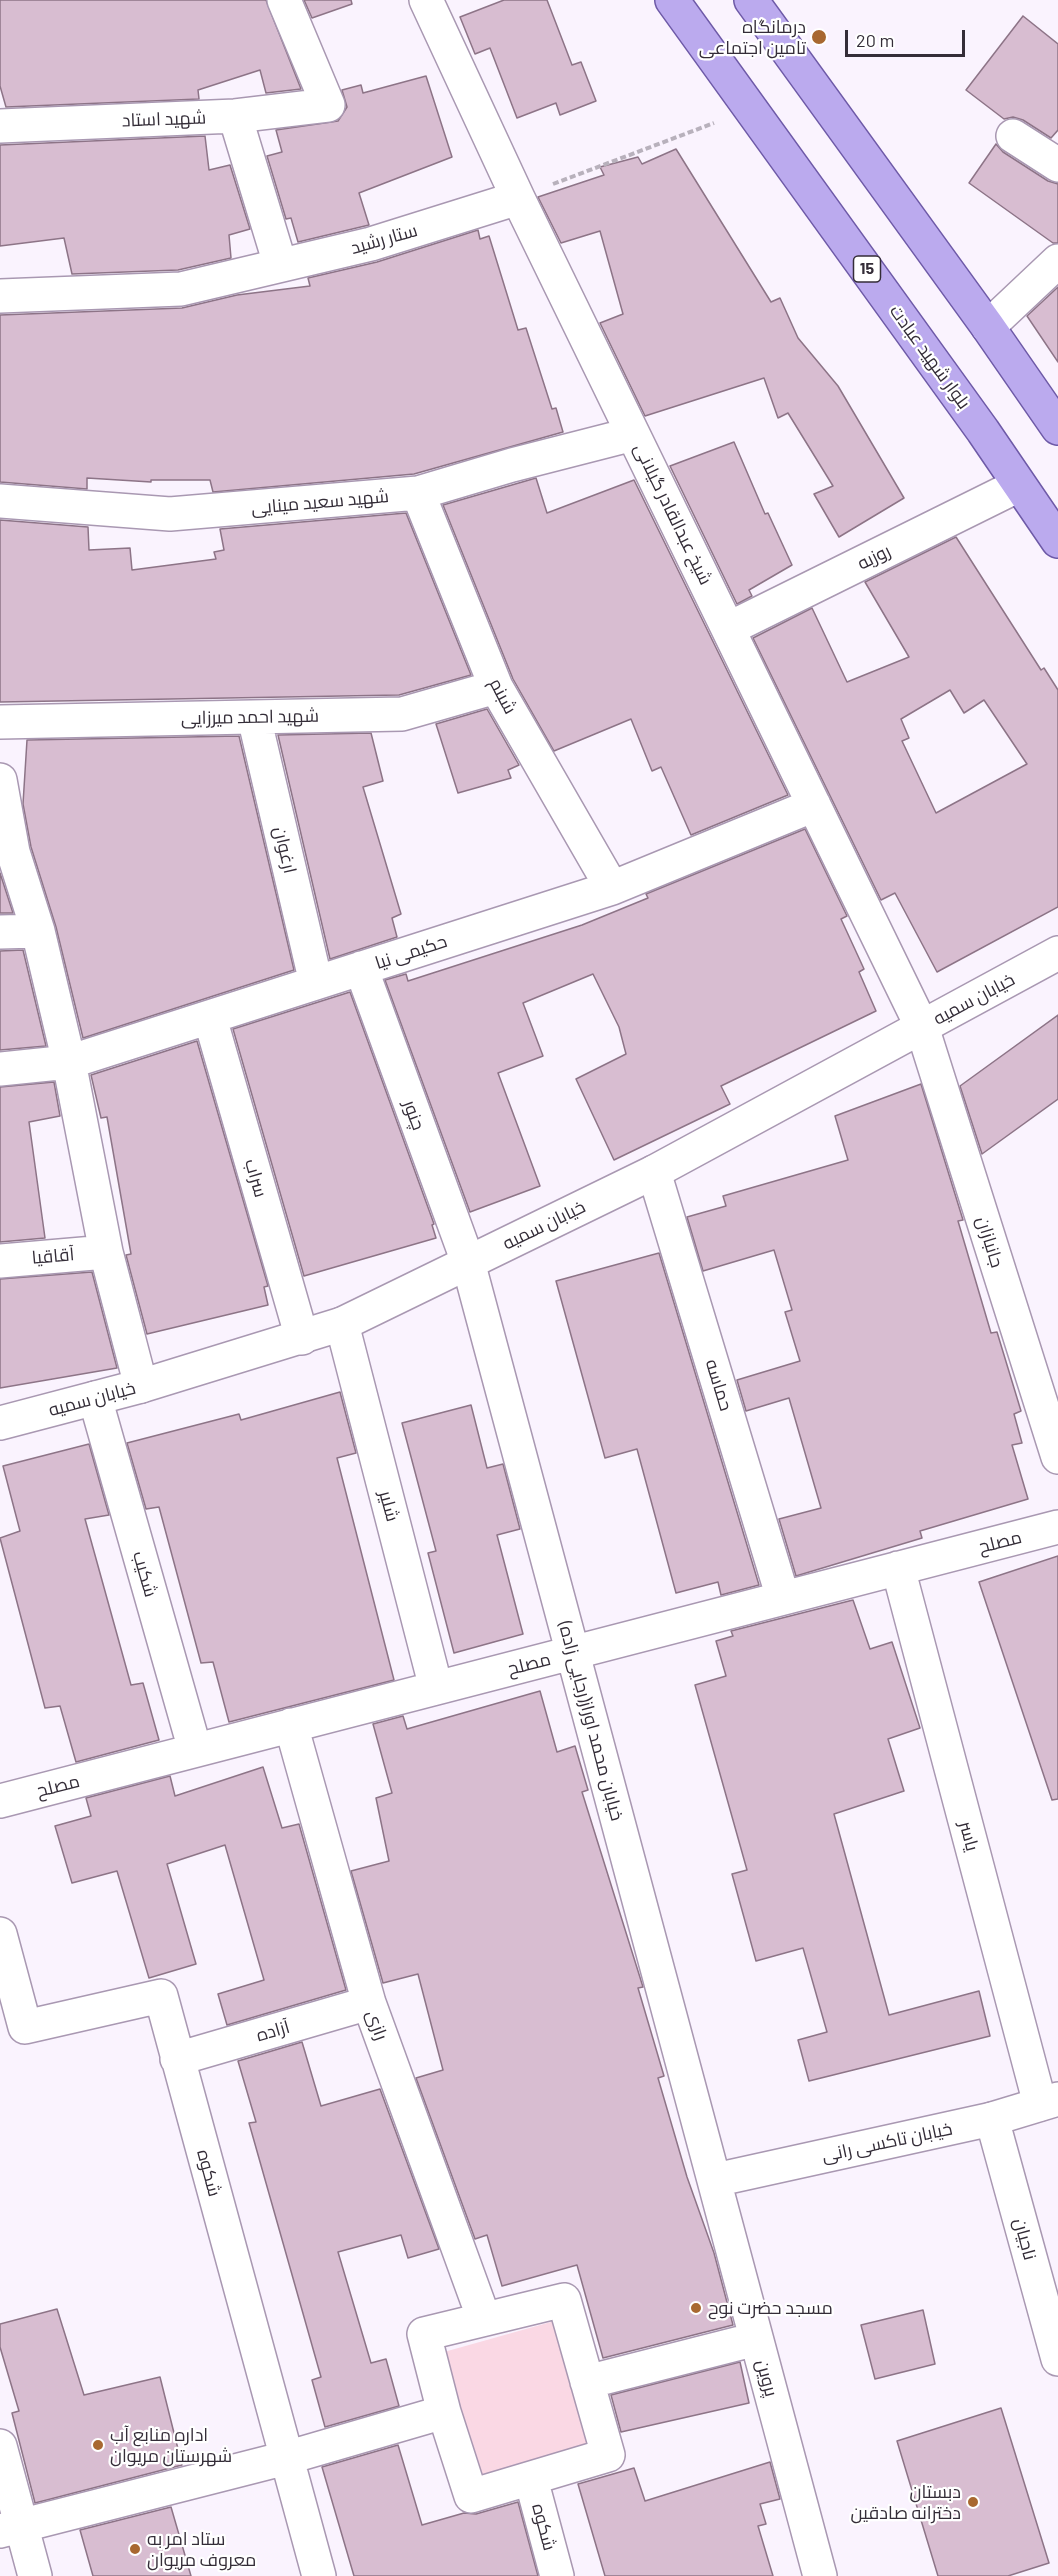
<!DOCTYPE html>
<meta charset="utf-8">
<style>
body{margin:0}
#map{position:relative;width:1058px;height:2576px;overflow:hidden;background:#faf3fe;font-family:Barlow,sans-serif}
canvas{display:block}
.scale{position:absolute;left:845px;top:30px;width:120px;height:27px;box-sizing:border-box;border:3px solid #342d38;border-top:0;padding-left:8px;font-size:18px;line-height:21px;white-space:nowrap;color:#342d38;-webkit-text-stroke:4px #fff;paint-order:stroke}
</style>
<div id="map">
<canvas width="1058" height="2576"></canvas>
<div class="scale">20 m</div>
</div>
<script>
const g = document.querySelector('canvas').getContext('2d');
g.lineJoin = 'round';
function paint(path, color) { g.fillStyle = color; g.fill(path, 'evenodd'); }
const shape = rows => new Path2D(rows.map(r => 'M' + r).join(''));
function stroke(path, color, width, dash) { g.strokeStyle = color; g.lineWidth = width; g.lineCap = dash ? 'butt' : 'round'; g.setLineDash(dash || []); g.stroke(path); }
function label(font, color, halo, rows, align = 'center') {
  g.font = font + ' Barlow,Cairo,sans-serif'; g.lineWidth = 4.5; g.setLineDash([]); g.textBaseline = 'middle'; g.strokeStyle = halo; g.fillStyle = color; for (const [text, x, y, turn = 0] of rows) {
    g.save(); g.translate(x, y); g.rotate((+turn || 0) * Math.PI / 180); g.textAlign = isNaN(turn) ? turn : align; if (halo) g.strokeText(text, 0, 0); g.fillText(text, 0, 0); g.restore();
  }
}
paint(shape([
 [558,2320,593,2444,480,2476,444,2352]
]), '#fad8e4');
const building = shape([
 [0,0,266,0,301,89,266,93,260,70,198,90,199,99,6,107,0,86,0,0],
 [304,0,351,0,352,4,312,18,304,0],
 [504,0,547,0,572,65,581,62,596,101,560,115,556,103,517,118,490,48,475,54,460,17,504,0],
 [1023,16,1058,44,1058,130,1051,138,1023,120,1013,117,1004,119,966,90,1023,16],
 [426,76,452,157,359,193,369,225,298,242,291,218,286,219,267,156,282,152,276,130,338,121,347,107,342,90,361,85,363,93,426,76],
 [205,136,209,170,230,165,250,229,229,235,231,258,178,270,72,274,64,238,0,246,0,145,205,136],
 [996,144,1003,152,1048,181,1058,184,1058,243,1053,243,969,183,996,144],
 [676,149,771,302,780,298,798,338,838,386,904,498,839,537,814,494,833,486,788,413,778,418,764,378,645,416,600,323,623,314,600,231,561,243,538,197,604,175,600,167,638,157,642,164,676,149],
 [478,230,480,239,489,236,518,330,526,328,552,409,556,408,563,432,414,474,213,492,210,480,151,480,151,482,87,478,87,489,0,482,0,315,182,308,237,295,310,286,308,278,377,262,478,230],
 [1058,287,1058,362,1027,316,1058,287],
 [734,442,765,514,768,513,792,565,749,590,752,596,737,604,670,466,734,442],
 [536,478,547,513,634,480,788,795,691,835,661,767,652,771,631,719,554,751,513,679,443,505,536,478],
 [406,513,471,675,399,695,0,702,0,520,88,527,89,550,130,548,132,570,216,559,214,552,224,550,220,529,406,513],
 [956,537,1041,670,1044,668,1058,690,1058,907,937,972,895,893,881,900,753,638,812,608,847,682,909,657,865,582,956,537],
 [950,690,964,713,984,700,1027,764,936,813,902,741,909,738,901,719,950,690],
 [487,709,519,765,508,770,511,778,458,793,436,724,487,709],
 [371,733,383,781,363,787,401,914,392,918,397,937,330,959,278,735,371,733],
 [239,736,294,970,83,1038,56,927,31,847,23,804,27,740,239,736],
 [805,829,847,916,841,919,864,969,859,972,876,1011,721,1086,730,1104,614,1160,576,1079,626,1054,619,1027,593,974,523,1003,543,1056,498,1073,540,1186,470,1212,385,980,406,974,408,981,582,925,648,898,646,894,805,829],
 [0,873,13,913,0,913,0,873],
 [23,950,46,1046,0,1050,0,951,23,950],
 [350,992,434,1224,432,1225,436,1238,304,1276,233,1029,350,992],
 [1058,1015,1058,1099,982,1154,960,1086,1058,1015],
 [197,1041,268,1286,264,1287,268,1305,147,1334,126,1255,131,1254,107,1117,101,1118,91,1075,197,1041],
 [54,1082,60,1116,29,1122,45,1238,0,1242,0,1087,54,1082],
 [921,1084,963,1220,958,1221,991,1333,997,1332,1021,1411,1014,1414,1022,1443,1012,1445,1028,1499,920,1531,922,1538,796,1576,779,1519,821,1508,789,1398,746,1411,737,1380,800,1361,785,1312,792,1310,774,1250,703,1271,687,1217,726,1206,723,1196,848,1160,835,1116,921,1084],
 [659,1253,759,1585,721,1595,718,1582,676,1593,637,1449,605,1458,556,1281,659,1253],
 [92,1272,117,1368,0,1388,0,1279,92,1272],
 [340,1392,356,1453,337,1458,394,1680,229,1722,213,1662,201,1663,159,1507,146,1509,127,1443,239,1414,241,1420,340,1392],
 [471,1405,487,1468,503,1464,520,1529,497,1535,523,1634,454,1653,428,1553,436,1551,402,1423,471,1405],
 [89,1444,109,1515,85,1519,131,1685,143,1683,159,1740,76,1762,60,1706,45,1708,0,1538,20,1531,3,1466,89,1444],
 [1058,1556,1058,1799,1052,1800,979,1582,1058,1556],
 [853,1600,870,1649,892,1642,920,1728,888,1739,904,1791,834,1814,889,2015,979,1991,990,2036,809,2081,798,2040,827,2032,803,1948,756,1961,732,1874,747,1870,695,1685,726,1676,716,1641,733,1636,731,1631,853,1600],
 [540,1691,557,1752,575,1746,588,1790,582,1792,643,1987,638,1988,664,2076,658,2078,687,2177,714,2253,733,2325,603,2358,577,2265,502,2286,487,2235,475,2239,416,2078,443,2070,418,1974,383,1983,351,1871,389,1861,376,1798,392,1793,373,1724,403,1716,407,1729,540,1691],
 [263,1767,282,1828,299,1824,346,1990,227,2025,218,1994,264,1980,225,1845,167,1864,196,1964,149,1978,117,1871,72,1883,55,1826,91,1816,86,1798,170,1776,175,1796,263,1767],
 [302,2042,321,2106,380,2089,439,2249,408,2258,401,2235,338,2252,371,2363,386,2359,399,2406,325,2427,312,2380,321,2377,249,2123,256,2122,238,2061,302,2042],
 [57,2309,84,2395,160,2377,182,2465,35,2503,12,2413,19,2411,0,2347,0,2324,57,2309],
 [923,2310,935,2364,875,2379,861,2325,923,2310],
 [740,2362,749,2403,621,2432,611,2395,740,2362],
 [1001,2408,1049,2563,1008,2576,938,2576,897,2441,1001,2408],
 [398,2445,422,2525,464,2513,476,2514,518,2502,538,2576,354,2576,322,2467,398,2445],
 [770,2462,780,2499,760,2504,766,2524,758,2526,773,2576,605,2576,578,2484,634,2468,645,2501,770,2462],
 [171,2507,191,2576,93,2576,80,2530,171,2507]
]);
paint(building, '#d8bdd1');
stroke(building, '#8d7487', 1.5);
const street = shape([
 [426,0,518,198,922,1027,1058,1457],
 [235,116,280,264],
 [0,126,235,116,328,105,284,0],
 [1013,136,1058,165],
 [0,296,181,289,371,244,518,198],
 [988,327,1058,261],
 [418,493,496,687,612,888],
 [0,501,170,514,418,493,512,465,633,434],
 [728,629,1019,485],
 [254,717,316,983],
 [0,722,402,714,496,687],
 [0,780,13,852,38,931,69,1062,106,1252,141,1386],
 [0,932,38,931],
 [361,968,468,1262,820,2576],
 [210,1018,302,1338],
 [0,1069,69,1062,612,888,814,805],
 [654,1172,783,1598],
 [0,1261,106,1252],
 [342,1324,436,1688],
 [95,1398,195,1750],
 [898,1568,1040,2104],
 [291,1725,369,2003,484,2319],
 [0,1801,1058,1527],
 [0,1934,25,2027,161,1996,319,2576],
 [177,2059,369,2003],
 [715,2180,992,2119],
 [564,2300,608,2455,471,2496,444,2412,424,2334,564,2300],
 [587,2382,756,2339],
 [0,2446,35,2576],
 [531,2479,557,2576],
 [0,2531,286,2458,444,2412]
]);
const secondary = shape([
 [0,1423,141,1386,342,1324,654,1172,1058,953],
 [1058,2099,992,2119,1058,2359]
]);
const primary = shape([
 [672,0,983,431,1058,541],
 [751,0,988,327,1058,428]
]);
stroke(street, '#a998b2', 36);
stroke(secondary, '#a998b2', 36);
stroke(primary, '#6e5aa7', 36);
stroke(shape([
 [553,184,714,123]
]), '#b8b1bc', 4, [6, 3]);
stroke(street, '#fff', 33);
stroke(secondary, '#fff', 33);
stroke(primary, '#bae', 33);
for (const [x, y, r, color] of [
 [819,37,8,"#a86830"],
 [696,2308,6,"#a86830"],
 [98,2445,6,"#a86830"],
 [973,2502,6,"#a86830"],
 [135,2549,6,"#a86830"]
]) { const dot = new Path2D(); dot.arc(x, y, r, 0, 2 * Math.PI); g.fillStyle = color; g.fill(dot); stroke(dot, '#fff', 2); }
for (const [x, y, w] of [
 [867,269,27]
]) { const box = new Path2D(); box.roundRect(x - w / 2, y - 13, w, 26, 4.5); g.fillStyle = '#fff'; g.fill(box); stroke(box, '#342d38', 1.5); }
label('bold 16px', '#342d38', null, [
 ["15",867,269]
]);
label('18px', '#342d38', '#fff', [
 ["درمانگاه",806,27,"right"],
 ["تامین اجتماعی",806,48,"right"],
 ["مسجد حضرت نوح",708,2308],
 ["اداره منابع آب",110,2435],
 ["شهرستان مریوان",110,2456],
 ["دبستان",961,2492,"right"],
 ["دخترانه صادقین",961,2513,"right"],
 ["ستاد امر به",147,2539],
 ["معروف مریوان",147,2560]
], 'left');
label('18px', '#342d38', '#fff', [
 ["شهید استاد",164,119,-2],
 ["ستار رشید",384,239,-16],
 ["بلوار شهید عبادت",930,357,54],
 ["شهید سعید مینایی",320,502,-5],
 ["شیخ عبدالقادر گیلانی",673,514,64],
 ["روزبه",874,557,-26],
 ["شبنم",503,696,62],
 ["شهید احمد میرزایی",250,717,-1],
 ["ارغوان",285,850,77],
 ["حکیمی نیا",411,952,-18],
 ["خیابان سمیه",974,999,-28],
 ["چنور",414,1115,70],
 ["سراب",256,1178,74],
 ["خیابان سمیه",544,1225,-26],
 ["جانبازان",990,1242,73],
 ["آقاقیا",53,1256,-5],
 ["حماسه",719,1385,73],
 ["خیابان سمیه",92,1399,-15],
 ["شلیر",389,1506,75],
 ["مصلح",1000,1542,-14],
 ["شکیب",145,1574,74],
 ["مصلح",529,1664,-14],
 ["خیابان محمد اوراز(رجایی زاده)",591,1721,75],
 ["مصلح",58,1786,-14],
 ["یاسر",969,1836,75],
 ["رازی",377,2025,70],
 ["آزاده",273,2031,-16],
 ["خیابان تاکسی رانی",887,2142,-12],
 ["شکوه",209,2173,75],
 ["ناجیان",1025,2239,75],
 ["پروین",767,2378,75],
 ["شکوه",544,2527,75]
]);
</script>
